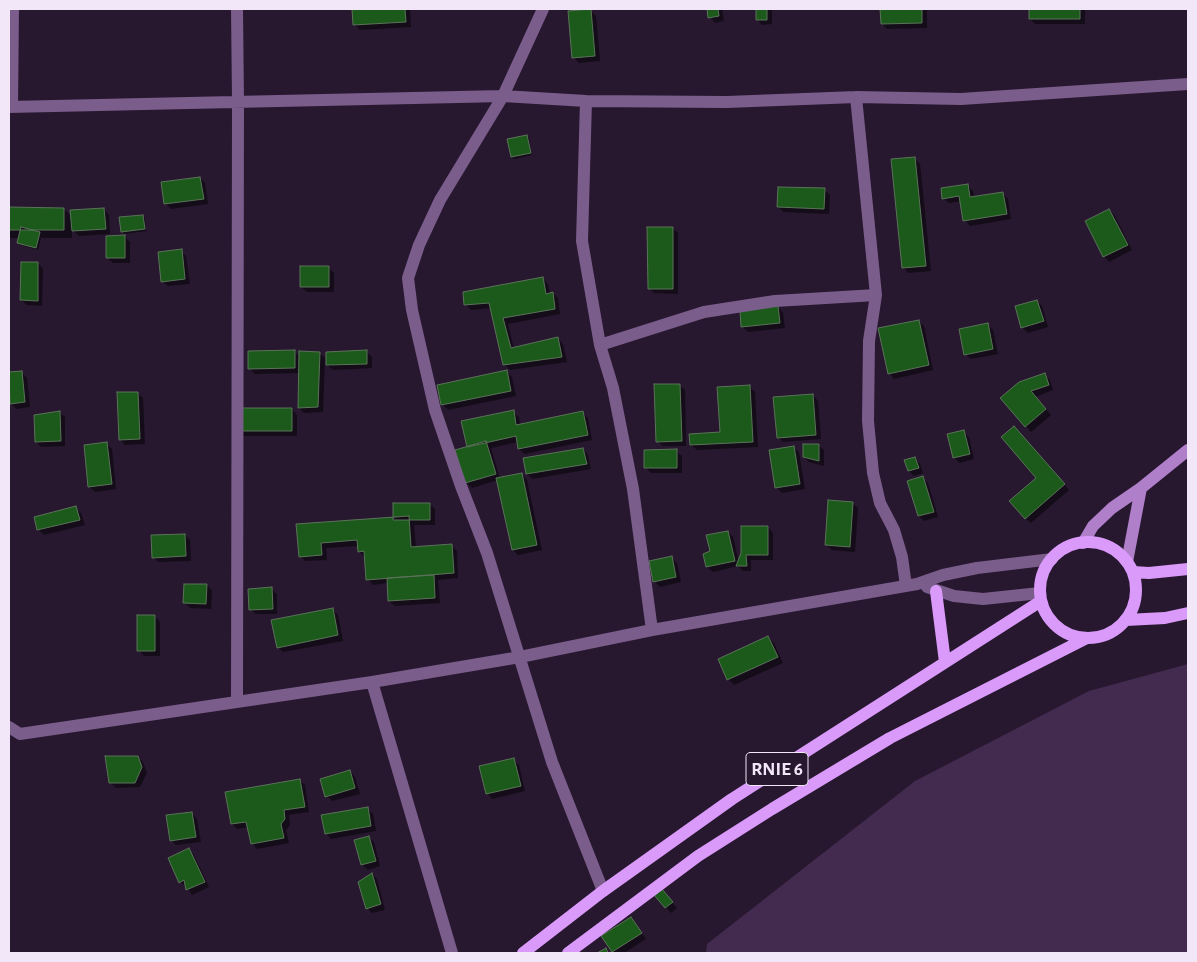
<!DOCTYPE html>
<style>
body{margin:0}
#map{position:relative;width:1197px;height:962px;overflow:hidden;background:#27172f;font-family:"Alegreya Sans",sans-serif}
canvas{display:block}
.frame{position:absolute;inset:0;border:10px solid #f2e7f8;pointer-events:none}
</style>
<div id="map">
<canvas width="1197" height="962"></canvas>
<div class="frame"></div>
</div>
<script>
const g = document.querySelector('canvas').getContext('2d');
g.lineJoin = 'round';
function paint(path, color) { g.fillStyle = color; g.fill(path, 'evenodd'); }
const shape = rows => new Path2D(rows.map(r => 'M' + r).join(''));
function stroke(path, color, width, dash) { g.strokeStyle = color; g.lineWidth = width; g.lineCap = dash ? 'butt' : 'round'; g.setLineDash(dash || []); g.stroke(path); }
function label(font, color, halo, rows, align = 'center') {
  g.font = font + ' "Alegreya Sans",sans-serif'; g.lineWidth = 4.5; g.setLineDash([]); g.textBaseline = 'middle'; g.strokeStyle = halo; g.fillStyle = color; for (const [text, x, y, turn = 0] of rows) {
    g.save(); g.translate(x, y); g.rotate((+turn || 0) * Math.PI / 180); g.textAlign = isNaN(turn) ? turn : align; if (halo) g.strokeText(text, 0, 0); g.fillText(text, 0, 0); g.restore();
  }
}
paint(shape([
 [1188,664,1188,953,706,953,707,944,915,781,1089,691]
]), '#432b50');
paint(shape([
 [353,9,410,9,411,27,360,30,354,24],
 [708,9,722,9,724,21,715,23,710,17],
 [757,9,772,9,772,24,762,25,757,19],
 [882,9,927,9,927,28,887,29,882,24],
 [1030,9,1085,9,1085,24,1035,24,1030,19],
 [590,10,596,16,600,61,579,63,573,57],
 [526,136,529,138,532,155,515,159,512,157],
 [914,158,920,164,931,271,908,273,903,267],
 [200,178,205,183,208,204,171,209,165,203],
 [967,185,973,191,974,198,1003,193,1008,199,1011,219,970,226,965,220,962,201,949,203,943,198],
 [824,189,830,195,829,214,784,212,778,207],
 [9,208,64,209,72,217,104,209,109,215,110,234,79,236,72,229,72,238,41,238,38,250,21,245,18,243,20,238,9,238],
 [1109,210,1115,216,1132,250,1109,262,1104,256],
 [143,216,145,218,146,231,124,234,122,231],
 [673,228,678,233,678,294,654,293,649,288],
 [125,237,130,242,130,263,113,263,108,258],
 [181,251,186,256,190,284,168,286,162,281],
 [38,263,43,269,42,306,27,305,21,300],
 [329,268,334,273,334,292,307,292,301,287],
 [543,279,548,284,550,294,553,293,558,298,560,314,508,324,514,349,558,338,563,344,567,362,510,370,504,364,491,308,471,310,465,304],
 [1037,301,1042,306,1048,327,1028,333,1022,327],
 [778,307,783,313,785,328,748,332,743,327],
 [918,321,924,326,933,370,894,379,889,373],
 [988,325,993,330,998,354,971,359,965,354],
 [294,351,300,357,319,353,325,358,323,412,304,413,299,408,300,373,255,374,249,368],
 [366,351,372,357,372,368,333,370,327,365],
 [21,372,27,378,30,407,16,409,11,403,9,374],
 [507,372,512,377,516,396,448,410,442,404],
 [1044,375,1050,380,1053,390,1035,397,1051,415,1031,432,1002,399],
 [679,385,685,390,686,446,663,446,657,441],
 [749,386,755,392,758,447,697,450,691,445,721,434],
 [137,393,143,398,145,444,125,445,120,439],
 [813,395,818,401,821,439,783,442,778,437],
 [292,409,297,415,297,436,242,436,236,431],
 [59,412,65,417,65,446,41,447,36,442],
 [513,412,519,417,520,425,583,413,588,418,592,440,525,454,519,449,518,442,491,448,500,479,522,474,527,480,542,550,518,555,513,550,498,480,472,488,466,482,468,447],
 [963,431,969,437,974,459,960,463,954,458],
 [1019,433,1069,490,1031,523,1025,518,1038,478],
 [107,444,112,449,116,489,95,492,89,486],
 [818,445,824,450,824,466,809,462,804,457],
 [793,447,799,452,805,489,782,493,776,487],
 [583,449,588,455,591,469,533,479,527,474,525,459],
 [676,451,682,456,682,473,651,473,646,468],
 [915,458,920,464,923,473,914,476,909,471],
 [922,477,928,483,938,517,924,521,919,516],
 [852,503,858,508,855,552,832,550,826,545],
 [430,504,435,509,435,525,414,525,416,548,451,545,457,551,458,578,438,580,440,603,395,606,389,601,388,583,373,585,368,579,364,557,359,551,359,546,326,548,327,560,305,561,300,556,298,525,394,519],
 [76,508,81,513,85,525,44,535,39,530,36,517],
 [768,527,773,533,773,560,751,560,751,571,743,571,738,566,713,572,707,567,711,552,728,532,733,537,739,562],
 [185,535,190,540,191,561,158,562,153,557],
 [671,558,677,563,681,582,660,587,654,581],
 [207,585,212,591,211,609,190,608,185,603],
 [271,589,277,594,277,614,256,614,250,609],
 [332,609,338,615,343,641,283,652,278,647],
 [155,616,160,622,160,656,144,656,139,650],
 [768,637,774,643,783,663,734,685,728,679,719,660],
 [138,757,143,762,147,773,140,787,116,788,110,782],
 [514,760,519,765,525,791,492,799,487,793],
 [350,771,355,777,360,794,332,801,327,796],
 [299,780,305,785,309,812,289,815,290,825,286,830,289,843,257,849,252,843,249,827,237,829,232,824],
 [367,808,373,814,376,831,331,839,326,833],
 [192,813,197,819,201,842,176,845,171,840],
 [368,837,374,842,380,866,368,870,362,865],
 [189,849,194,855,209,887,192,895,187,887,180,882],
 [372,874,377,879,385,910,372,913,367,908],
 [656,896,667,896,677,908,671,913],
 [631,919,646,939,624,953,614,953,603,937]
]), '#0007');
const building = shape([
 [352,9,405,9,406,22,353,25,352,9],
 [591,9,595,56,572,58,568,11,591,9],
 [707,9,718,9,719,16,708,18,707,9],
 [756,9,767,9,767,20,756,20,756,9],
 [880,9,922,9,922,23,881,24,880,9],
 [1029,9,1080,9,1080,19,1029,19,1029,9],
 [527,135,531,153,511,157,507,139,527,135],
 [915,157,926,266,902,268,891,159,915,157],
 [200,177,204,199,164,204,161,182,200,177],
 [968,184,970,197,1003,192,1007,214,963,221,959,196,942,199,941,188,968,184],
 [778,187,825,188,824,209,777,207,778,187],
 [9,207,64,208,64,230,9,230,9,207],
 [104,208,106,229,72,231,70,210,104,208],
 [1109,209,1128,245,1103,257,1085,221,1109,209],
 [143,215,145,229,121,232,119,217,143,215],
 [21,227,40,232,36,248,17,243,21,227],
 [647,227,673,227,673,289,648,289,647,227],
 [125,235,125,258,106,258,106,236,125,235],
 [182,249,185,279,161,282,158,252,182,249],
 [21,262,38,262,38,301,20,300,21,262],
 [300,266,329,266,329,287,300,287,300,266],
 [543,277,546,294,553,292,555,309,503,318,511,348,558,337,562,357,503,365,489,303,464,305,463,292,543,277],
 [1037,300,1044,321,1021,328,1015,306,1037,300],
 [778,306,780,323,741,327,740,310,778,306],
 [919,320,929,365,888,374,878,328,919,320],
 [988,323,993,349,964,355,959,329,988,323],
 [295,350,295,368,248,369,248,351,295,350],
 [367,350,367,364,326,365,326,352,367,350],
 [299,351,320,352,318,407,298,408,299,351],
 [507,370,511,391,441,405,437,385,507,370],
 [22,371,25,402,10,404,9,372,22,371],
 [1045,373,1049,385,1031,391,1046,409,1025,427,1000,398,1019,382,1045,373],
 [654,384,680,384,682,441,656,442,654,384],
 [750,385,753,442,690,445,689,434,720,432,717,387,750,385],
 [117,392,138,392,140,439,119,440,117,392],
 [813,394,816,435,777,438,773,397,813,394],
 [235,408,292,408,292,431,235,431,235,408],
 [514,410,516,425,583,411,588,435,518,449,516,436,467,447,461,421,514,410],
 [60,411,61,441,35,442,34,415,60,411],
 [1014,426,1065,484,1025,519,1009,501,1036,478,1001,437,1014,426],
 [964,430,970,454,953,458,947,434,964,430],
 [486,441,496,474,465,483,455,450,486,441],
 [107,442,112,484,88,487,84,445,107,442],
 [803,444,819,444,819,461,803,457,803,444],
 [794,446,800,484,775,488,769,450,794,446],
 [583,448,587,464,526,474,523,458,583,448],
 [677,449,677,468,644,468,644,450,677,449],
 [915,457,919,468,908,471,904,460,915,457],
 [522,473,537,545,512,550,496,478,522,473],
 [923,476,934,512,918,516,907,481,923,476],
 [828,500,853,502,850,547,825,545,828,500],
 [393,503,430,503,430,520,393,520,393,503],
 [76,506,80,520,37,530,34,517,76,506],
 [409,516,411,547,452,544,454,573,366,580,364,551,358,552,357,540,321,543,322,555,299,557,296,524,409,516],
 [741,526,768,526,768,555,746,555,747,566,736,566,741,553,741,526],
 [728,531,735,561,706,567,703,554,710,551,706,535,728,531],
 [185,534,186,556,152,558,151,535,185,534],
 [672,556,676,577,653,582,649,561,672,556],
 [434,575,435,598,388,601,387,578,434,575],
 [184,584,207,584,206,604,183,603,184,584],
 [272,587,273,609,249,610,248,589,272,587],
 [333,608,338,635,277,648,271,620,333,608],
 [137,615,155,615,155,651,137,651,137,615],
 [768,636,778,657,727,680,718,659,768,636],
 [105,756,138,756,142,767,135,783,109,783,105,756],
 [514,758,521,786,486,794,479,766,514,758],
 [350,770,355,788,325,797,320,779,350,770],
 [300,779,305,807,284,810,285,819,281,824,284,838,251,844,246,822,231,824,225,792,300,779],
 [368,807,371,826,325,834,321,815,368,807],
 [192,812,196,837,170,841,166,815,192,812],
 [369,836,376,861,361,865,354,840,369,836],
 [189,848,205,882,186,890,184,880,179,883,168,858,189,848],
 [372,873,381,904,366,909,358,882,372,873],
 [662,889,673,902,665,908,654,895,662,889],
 [631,917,642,933,612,952,601,936,631,917],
 [606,948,608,953,597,953,606,948]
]);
paint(building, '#1c5a1b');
stroke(building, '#5b7359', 1);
stroke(shape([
 [237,9,238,102,237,701],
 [543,9,503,96,440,200,419,245,408,278,412,310,435,410,461,486,487,553,552,762,603,891],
 [856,97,876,295,869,341,868,421,873,473,880,503,894,530,902,557,906,586],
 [586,101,582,241,600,345,613,388,633,489,652,630],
 [9,107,503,96,586,101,727,102,856,97,961,99,1188,84],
 [12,107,13,9],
 [600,345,704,312,775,301,876,295],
 [927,587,954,596,983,599,1040,593],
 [372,682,452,953],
 [9,727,20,734,372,682,520,657,652,630,917,584,943,575,977,568,1052,559]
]), '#7a5d8b', 12);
stroke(shape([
 [1083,543,1093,526,1112,508,1141,488,1188,450],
 [1127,562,1141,488]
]), '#af7fc9', 12);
stroke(shape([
 '1040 590a48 48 0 1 1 96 0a48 48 0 1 1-96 0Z',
 [1133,572,1149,573,1188,569],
 [936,591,945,662],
 [1126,620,1165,618,1188,613],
 [523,953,603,891,732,799,1041,601],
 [568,953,698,856,772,809,890,738,1087,638]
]), '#d99afa', 12);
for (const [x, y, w] of [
 [777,769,62]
]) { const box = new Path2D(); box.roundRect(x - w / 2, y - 16.5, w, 33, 4); g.fillStyle = '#27172f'; g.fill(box); stroke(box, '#f2e7f8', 1); }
label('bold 19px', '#f2e7f8', null, [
 ["RNIE 6",777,769]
]);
</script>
